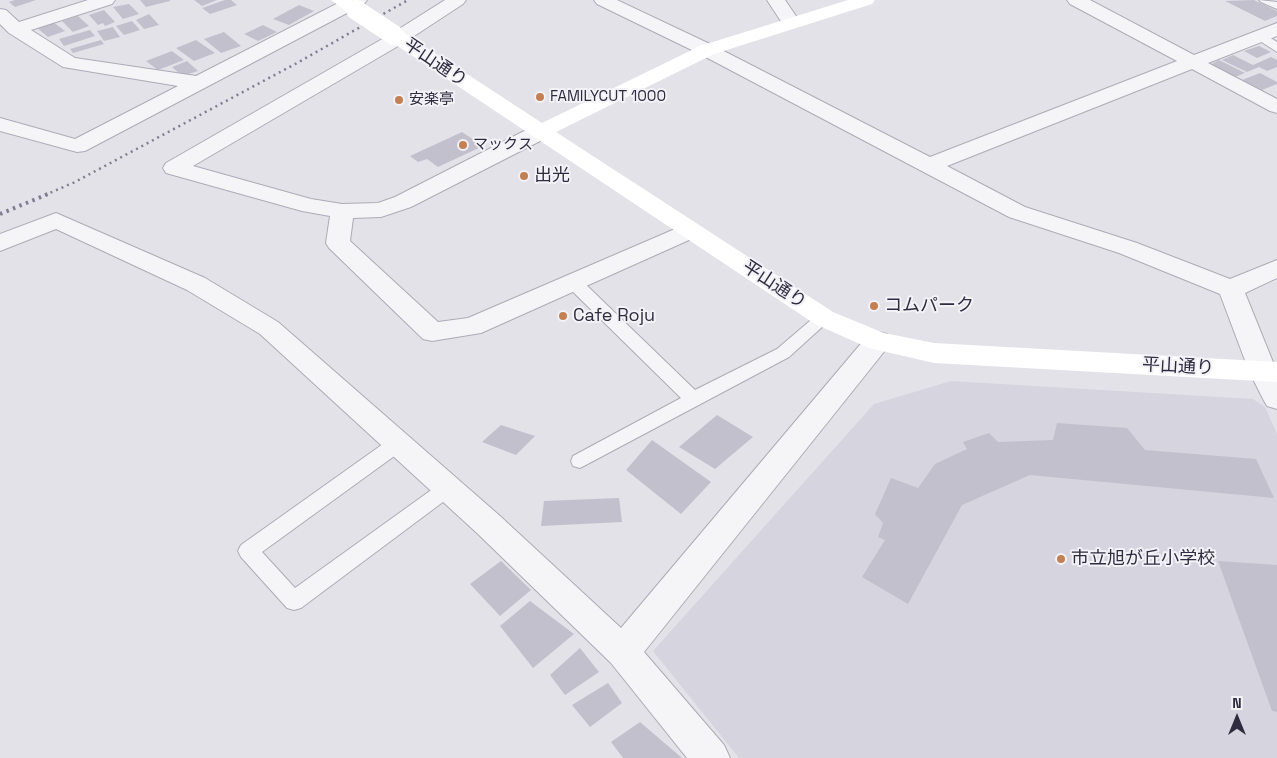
<!DOCTYPE html>
<meta charset="utf-8">
<style>
body{margin:0}
#map{position:relative;width:1277px;height:758px;overflow:hidden;background:#e3e2e9;font-family:"Space Grotesk",sans-serif}
canvas{display:block}
.north{position:absolute;left:1212px;top:693px;width:50px;height:50px;-webkit-text-stroke:4px #f2f2f7;paint-order:stroke;rotate:0deg;font-size:14px;font-weight:700;line-height:20px;text-align:center;color:#302c40}
.north::after{content:'';display:block;margin:auto;width:18px;height:22px;background:#302c40;clip-path:polygon(50% 0,100% 100%,50% 72%,0 100%)}
</style>
<div id="map">
<canvas width="1277" height="758"></canvas>
<div class="north">N</div>
</div>
<script>
const g = document.querySelector('canvas').getContext('2d');
g.lineJoin = 'round';
function paint(path, color) { g.fillStyle = color; g.fill(path, 'evenodd'); }
const shape = rows => new Path2D(rows.map(r => 'M' + r).join(''));
function stroke(path, color, width, dash) { g.strokeStyle = color; g.lineWidth = width; g.lineCap = dash ? 'butt' : 'round'; g.setLineDash(dash || []); g.stroke(path); }
function label(font, color, halo, rows, align = 'center') {
  g.font = font + ' "Space Grotesk","Noto Sans JP",sans-serif'; g.lineWidth = 4; g.setLineDash([]); g.textBaseline = 'middle'; g.strokeStyle = halo; g.fillStyle = color; for (const [text, x, y, turn = 0] of rows) {
    g.save(); g.translate(x, y); g.rotate((+turn || 0) * Math.PI / 180); g.textAlign = isNaN(turn) ? turn : align; if (halo) g.strokeText(text, 0, 0); g.fillText(text, 0, 0); g.restore();
  }
}
paint(shape([
 [951,381,1253,399,1265,407,1277,434,1277,758,739,758,653,651,874,404]
]), '#d6d4de');
paint(shape([
 [15,0,36,0,15,7,9,2],
 [140,0,170,0,170,1,146,7],
 [194,0,217,0,202,6],
 [225,0,231,0,237,5,210,14,202,8],
 [1254,0,1277,11,1277,16,1265,21,1225,1],
 [129,4,139,14,123,19,113,7],
 [299,5,314,11,289,25,273,19],
 [104,10,115,22,105,26,103,23,98,25,89,15],
 [149,14,159,25,144,29,136,20],
 [78,16,89,26,73,32,62,21],
 [132,21,140,30,124,35,116,26],
 [53,22,65,31,48,37,36,27],
 [263,25,277,32,258,41,244,34],
 [113,27,120,37,104,41,97,31],
 [90,30,95,36,64,46,59,39],
 [224,32,241,46,221,53,204,39],
 [101,40,104,44,73,53,70,49],
 [196,40,215,53,194,61,176,48],
 [1259,46,1271,52,1257,58,1244,51],
 [172,51,184,60,158,70,146,61],
 [1233,55,1253,65,1271,57,1277,60,1277,67,1267,71,1259,67,1247,72,1222,60],
 [1219,60,1245,73,1235,77,1210,65],
 [187,61,198,71,182,76,172,67],
 [1260,73,1277,82,1277,84,1262,90,1242,80],
 [462,132,483,146,438,167,427,159,418,162,410,156],
 [717,415,753,437,715,469,679,447],
 [1057,423,1127,428,1145,450,1256,459,1274,498,1030,475,962,505,908,604,862,577,885,540,878,537,883,523,875,514,891,478,918,488,935,464,967,449,963,442,989,433,998,442,1053,440],
 [501,425,535,436,516,455,482,442],
 [652,440,711,482,681,514,626,470],
 [619,498,622,522,541,526,544,501],
 [501,561,531,590,500,616,470,584],
 [1218,561,1277,565,1277,712,1272,711],
 [530,601,574,634,533,668,500,626],
 [580,648,599,672,565,695,550,675],
 [608,683,622,703,590,727,572,705],
 [640,722,682,758,623,758,611,742]
]), '#c2c0cc');
const lane = shape([
 [1259,0,1277,2,1277,9,1261,2,1259,0],
 [1261,32,1277,42,1277,52,1257,39,1255,36,1261,32],
 [573,277,579,278,695,390,777,349,818,314,824,312,830,314,832,318,789,357,580,468,573,466,571,461,573,456,681,398,567,286,565,282,567,278,573,277],
 [397,437,404,439,406,444,404,449,262,552,295,588,441,483,448,480,455,483,458,488,455,493,301,608,294,610,287,608,241,557,238,551,241,545,390,439,397,437]
]);
const street = shape([
 [88,0,115,0,112,4,31,30,75,58,196,76,344,0,367,0,364,4,85,151,77,152,0,131,0,118,75,139,178,86,63,67,9,33,0,24,0,9,6,10,19,22,88,0],
 [445,0,466,0,463,4,405,42,193,166,311,199,342,204,378,203,395,197,532,127,540,126,548,127,551,132,548,137,411,207,381,217,353,218,350,241,438,322,468,318,682,226,690,224,698,226,702,231,698,236,481,333,432,341,423,339,329,248,326,243,330,216,302,211,166,173,163,168,166,163,391,34,445,0],
 [594,0,617,0,714,46,930,157,1177,61,1070,4,1067,0,1090,0,1194,55,1277,23,1277,36,1208,63,1277,99,1277,113,1270,111,1192,69,947,166,1025,207,1137,243,1230,279,1277,260,1277,278,1245,293,1277,372,1277,409,1267,406,1263,399,1249,371,1220,294,1119,253,1009,217,700,54,597,4,594,0],
 [767,0,785,0,800,22,798,26,791,28,784,26,767,0],
 [56,213,205,278,278,322,500,516,621,628,869,334,878,332,887,334,891,341,887,348,644,652,724,745,730,758,687,758,611,663,478,534,260,334,187,290,56,229,0,251,0,234,56,213]
]);
stroke(lane, '#adabb6', 2);
stroke(street, '#adabb6', 2);
paint(lane, '#f5f5f8');
paint(street, '#f5f5f8');
paint(shape([
 [331,0,352,0,365,10,362,14,356,15,350,14,331,0],
 [848,0,875,0,872,4,714,54,556,132,833,312,884,333,934,343,1277,362,1277,382,934,363,869,348,815,324,387,39,385,35,387,31,394,29,401,31,542,123,700,46,848,0]
]), '#fff');
stroke(shape([
 [45,195,75,182,297,63,408,0]
]), '#817d92', 2.5, [2, 4]);
stroke(shape([
 [0,214,48,194]
]), '#817d92', 4, [2.5, 4.5]);
stroke(shape([
 [356,10,394,35]
]), '#fff', 20);
for (const [x, y, r, color] of [
 [540,97,5,"#c38053"],
 [399,100,5,"#c38053"],
 [463,145,5,"#c38053"],
 [524,176,5,"#c38053"],
 [874,306,5,"#c38053"],
 [563,316,5,"#c38053"],
 [1061,559,5,"#c38053"]
]) { const dot = new Path2D(); dot.arc(x, y, r, 0, 2 * Math.PI); g.fillStyle = color; g.fill(dot); stroke(dot, '#f2f2f7', 2); }
label('15px', '#302c40', '#f2f2f7', [
 ["FAMILYCUT 1000",550,97],
 ["安楽亭",409,100],
 ["マックス",473,145]
], 'left');
label('18px', '#302c40', '#f2f2f7', [
 ["平山通り",435,63,34],
 ["平山通り",774,285,33],
 ["平山通り",1178,367,3]
]);
label('18px', '#302c40', '#f2f2f7', [
 ["出光",534,176],
 ["コムパーク",884,306],
 ["Cafe Roju",573,316],
 ["市立旭が丘小学校",1071,559]
], 'left');
</script>
